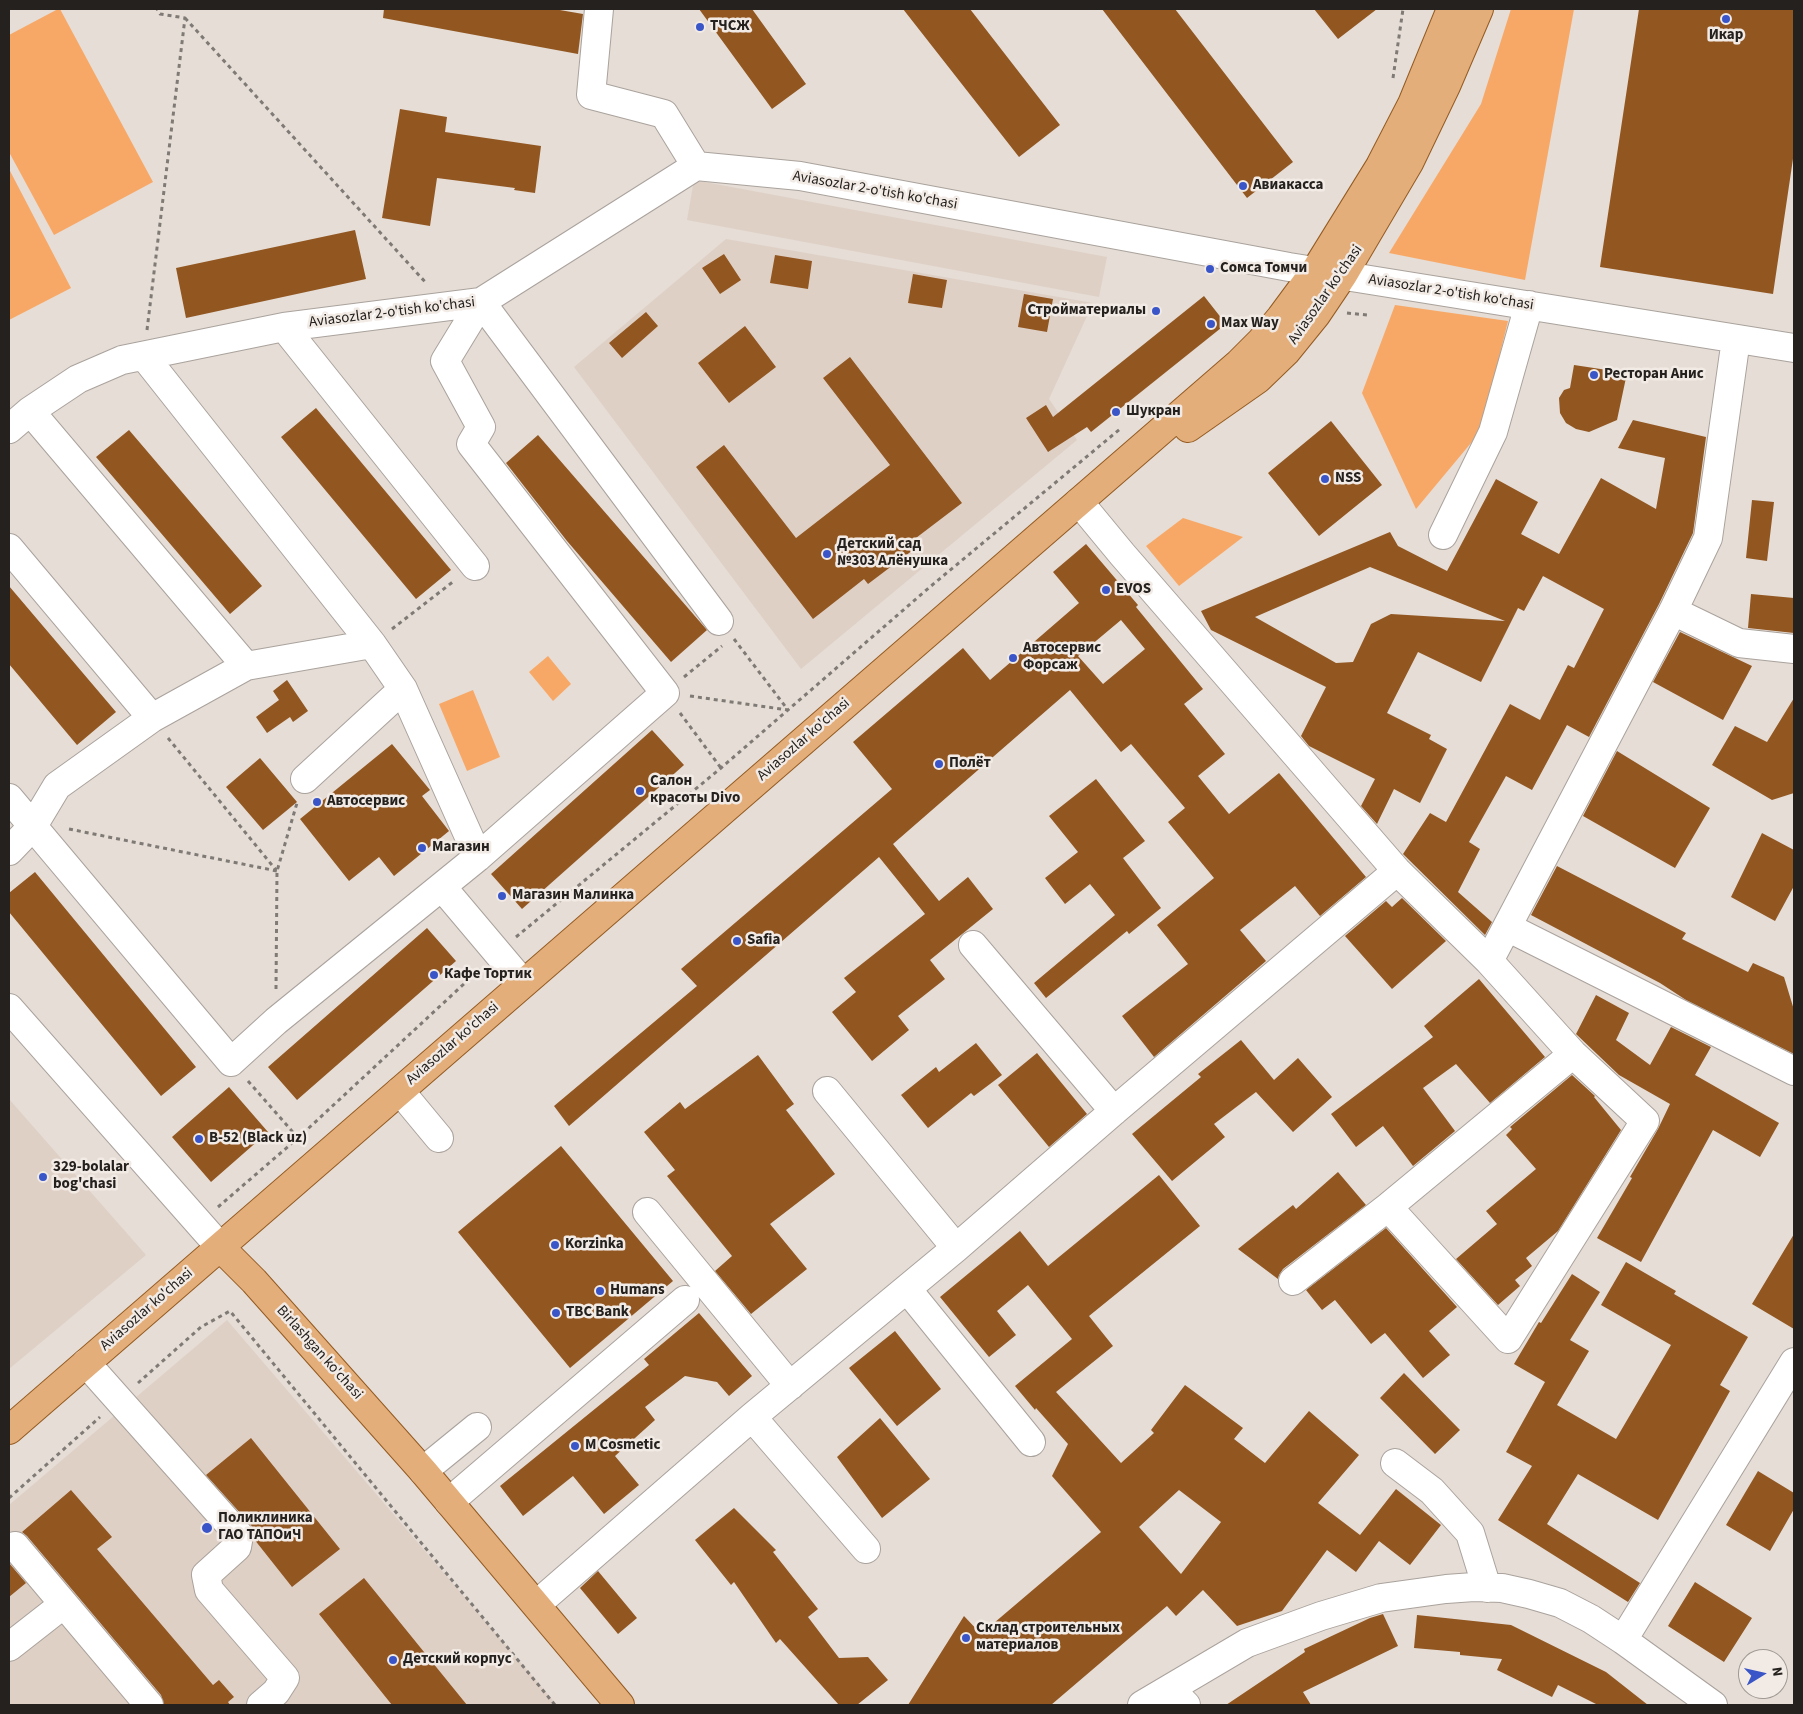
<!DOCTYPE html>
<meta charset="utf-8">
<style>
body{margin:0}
#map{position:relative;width:1803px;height:1714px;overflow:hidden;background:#e5ddd6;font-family:"Source Sans 3",sans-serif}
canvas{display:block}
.frame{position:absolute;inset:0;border:10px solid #24211e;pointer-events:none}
.north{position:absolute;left:1738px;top:1649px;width:50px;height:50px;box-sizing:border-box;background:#f2eae4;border:1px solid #a09a95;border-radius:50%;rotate:81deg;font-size:14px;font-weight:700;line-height:20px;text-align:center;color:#24211e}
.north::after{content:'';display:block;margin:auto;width:18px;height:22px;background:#3955c7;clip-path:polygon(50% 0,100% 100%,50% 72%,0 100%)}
</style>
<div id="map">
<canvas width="1803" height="1714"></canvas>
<div class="frame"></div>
<div class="north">N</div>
</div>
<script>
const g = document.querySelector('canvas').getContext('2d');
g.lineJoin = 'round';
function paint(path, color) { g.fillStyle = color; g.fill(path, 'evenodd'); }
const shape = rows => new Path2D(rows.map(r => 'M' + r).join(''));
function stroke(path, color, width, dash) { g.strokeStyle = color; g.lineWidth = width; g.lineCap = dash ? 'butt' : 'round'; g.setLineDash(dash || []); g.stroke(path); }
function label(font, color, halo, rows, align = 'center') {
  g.font = font + ' "Source Sans 3",sans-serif'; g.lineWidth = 5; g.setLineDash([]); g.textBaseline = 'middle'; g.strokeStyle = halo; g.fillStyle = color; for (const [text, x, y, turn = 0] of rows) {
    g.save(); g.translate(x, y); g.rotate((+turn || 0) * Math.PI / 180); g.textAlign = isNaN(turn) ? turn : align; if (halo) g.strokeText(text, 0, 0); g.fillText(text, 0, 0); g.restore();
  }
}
paint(shape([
 [694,180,1107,257,1099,297,687,220],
 [726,239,1093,303,1049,399,1077,440,801,669,574,367],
 [9,1099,146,1255,9,1369],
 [227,1320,557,1705,9,1705,9,1505]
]), '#dfd0c6');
paint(shape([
 [58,9,60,9,153,182,54,235,9,152,9,35],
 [1511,9,1574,9,1525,280,1389,253,1481,104],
 [9,169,71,288,9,320],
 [1395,305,1508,321,1481,431,1416,509,1362,393],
 [1183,518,1243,537,1179,586,1146,546],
 [548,656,571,684,553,701,529,672],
 [473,690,500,757,467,771,439,704]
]), '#f8a866');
paint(shape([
 [384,9,554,9,583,14,578,54,383,18],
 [699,9,752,9,806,84,772,109],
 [903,9,970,9,1060,125,1019,157],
 [1102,9,1175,9,1293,162,1247,198],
 [1314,9,1377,9,1338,39],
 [1639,9,1794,9,1794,152,1773,294,1600,267],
 [400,109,447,117,445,132,541,146,535,193,514,190,515,188,437,178,430,226,382,218],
 [355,230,366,279,186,318,176,268],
 [724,254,741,280,720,294,702,268],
 [775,255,812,261,808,289,770,283],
 [913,274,947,280,942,308,908,303],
 [1024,294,1053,299,1047,332,1018,327],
 [1204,296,1226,324,1091,432,1087,427,1048,452,1026,418,1046,405,1053,417],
 [646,312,658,326,622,358,609,343],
 [745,326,776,367,729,403,698,363],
 [850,357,962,503,912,541,917,547,868,584,864,579,813,619,696,467,724,445,796,538,890,465,823,378],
 [1574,365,1627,373,1617,420,1589,432,1576,429,1566,423,1560,413,1559,398,1564,390,1570,388],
 [316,408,451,570,416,599,281,437],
 [1633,420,1706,437,1693,533,1659,604,1589,737,1567,725,1532,790,1506,776,1469,842,1480,849,1458,892,1492,922,1485,935,1403,854,1430,813,1446,822,1510,704,1540,720,1568,665,1574,668,1604,609,1543,576,1524,611,1518,608,1481,682,1418,652,1387,713,1431,735,1429,739,1447,749,1420,803,1394,789,1377,824,1361,806,1375,779,1309,746,1301,736,1326,687,1211,630,1201,611,1390,532,1398,546,1447,571,1496,479,1538,502,1521,534,1559,554,1601,478,1656,509,1665,458,1618,448],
 [1370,567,1505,621,1391,614,1371,624,1353,662,1336,663,1255,617],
 [1331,421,1382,485,1319,536,1268,473],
 [129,430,262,586,230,614,96,457],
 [538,435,707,630,671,662,567,541,506,463],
 [1752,500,1774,502,1767,561,1746,558],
 [1086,544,1138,605,1136,607,1203,689,1184,704,1225,754,1198,776,1229,814,1279,773,1366,877,1320,916,1295,886,1240,930,1266,961,1154,1057,1122,1016,1188,964,1157,925,1214,878,1168,822,1185,808,1131,744,1121,752,1070,690,893,844,939,901,968,877,993,909,930,960,945,979,898,1016,909,1030,872,1061,832,1012,856,992,844,978,925,914,879,857,569,1126,554,1106,697,986,681,969,892,789,853,742,963,648,990,680,1079,603,1053,572],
 [1121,620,1145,649,1103,684,1078,656],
 [9,586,116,712,77,745,9,664],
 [1751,594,1794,598,1794,633,1748,628],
 [1680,632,1752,666,1723,720,1653,682],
 [287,680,308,711,293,722,290,717,267,733,256,717,279,700,273,691],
 [1794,698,1794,793,1772,800,1712,765,1735,726,1767,742],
 [652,730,684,765,522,909,491,874],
 [392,744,430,790,422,796,449,831,394,876,379,857,349,881,300,819],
 [1617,751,1710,808,1675,868,1583,816],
 [260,758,297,802,263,830,226,787],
 [1096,779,1145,841,1123,858,1161,908,1129,934,1127,931,1046,998,1034,983,1115,915,1090,884,1065,904,1045,878,1078,852,1049,816],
 [1762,833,1794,850,1794,886,1775,921,1731,897],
 [1557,866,1686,933,1682,939,1748,972,1753,963,1784,977,1794,1010,1794,1054,1686,1000,1660,983,1531,915],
 [35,872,196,1067,161,1096,9,912,9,893],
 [1402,898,1446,941,1392,989,1345,936,1386,901,1392,907],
 [427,928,456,961,297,1100,268,1067],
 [1479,979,1545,1057,1490,1103,1456,1064,1423,1088,1455,1131,1413,1166,1383,1126,1356,1147,1331,1114,1433,1037,1424,1026],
 [1596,995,1629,1013,1616,1040,1650,1065,1671,1027,1711,1047,1695,1075,1779,1123,1760,1157,1713,1130,1641,1262,1597,1238,1632,1178,1630,1177,1658,1129,1670,1104,1619,1075,1576,1034],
 [1241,1040,1274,1080,1298,1058,1332,1097,1293,1132,1256,1092,1214,1124,1225,1137,1172,1181,1132,1134,1201,1077,1198,1074],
 [976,1043,1002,1075,974,1096,971,1093,928,1128,901,1095,936,1067,939,1072],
 [1037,1053,1087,1114,1049,1147,998,1085],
 [758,1055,794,1104,786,1110,835,1174,770,1224,807,1269,751,1314,715,1271,732,1256,667,1176,675,1170,644,1132,680,1102,685,1109],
 [1572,1075,1595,1096,1594,1097,1621,1130,1558,1231,1526,1258,1532,1266,1515,1280,1520,1286,1498,1305,1456,1259,1497,1224,1486,1211,1536,1169,1506,1135,1512,1129,1510,1127],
 [229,1087,268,1132,211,1182,172,1137],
 [561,1146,673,1281,570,1368,458,1232],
 [1338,1172,1366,1205,1283,1269,1279,1275,1278,1279,1238,1249,1293,1205,1296,1209],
 [1159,1175,1200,1226,1089,1316,1113,1346,1056,1392,1121,1463,1154,1433,1151,1430,1185,1385,1243,1428,1234,1439,1265,1463,1309,1411,1359,1455,1318,1503,1360,1535,1396,1489,1441,1525,1410,1565,1379,1541,1356,1572,1327,1550,1282,1611,1237,1626,1203,1590,1176,1616,1167,1606,1051,1705,908,1705,964,1616,981,1634,1101,1532,1052,1476,1068,1444,1036,1408,1035,1410,1015,1386,1072,1339,1028,1285,997,1311,1016,1335,989,1357,940,1297,1020,1231,1048,1266],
 [1179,1490,1221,1522,1181,1574,1139,1527],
 [1386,1228,1457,1307,1429,1331,1450,1355,1423,1378,1385,1333,1371,1344,1335,1300,1322,1310,1306,1290],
 [1794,1234,1794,1329,1752,1304],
 [1626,1262,1676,1291,1674,1294,1748,1337,1720,1385,1730,1391,1658,1520,1578,1474,1547,1524,1640,1583,1628,1602,1498,1520,1532,1466,1506,1452,1545,1382,1514,1364,1539,1322,1541,1323,1572,1274,1600,1292,1570,1340,1589,1351,1557,1405,1616,1439,1671,1345,1601,1305],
 [699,1313,752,1376,729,1396,717,1382,685,1376,645,1407,655,1420,615,1456,639,1485,604,1514,573,1476,523,1516,500,1486,649,1365,644,1359],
 [895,1331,941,1389,897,1426,849,1368],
 [1404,1373,1460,1430,1435,1454,1380,1398],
 [880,1418,930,1479,882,1518,837,1457],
 [251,1438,340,1549,292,1587,254,1539,254,1531,251,1525,206,1475],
 [1758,1471,1794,1493,1794,1509,1770,1551,1726,1525],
 [71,1490,112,1537,97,1549,213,1685,219,1680,234,1697,228,1702,230,1705,164,1705,161,1695,27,1536,22,1532],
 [734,1508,776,1550,773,1552,818,1609,808,1617,839,1658,868,1657,888,1680,857,1705,839,1705,780,1639,776,1643,734,1582,731,1585,695,1540],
 [9,1563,26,1583,9,1597],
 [598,1571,637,1618,618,1634,580,1588],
 [364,1578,467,1705,392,1705,319,1614],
 [1695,1582,1752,1618,1724,1662,1668,1626],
 [1383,1614,1398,1646,1303,1692,1311,1705,1226,1705,1305,1652,1304,1649,1370,1618],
 [1417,1615,1511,1625,1606,1672,1648,1705,1598,1705,1558,1685,1552,1697,1497,1670,1502,1659,1460,1655,1460,1652,1414,1648]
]), '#925621');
const minor = shape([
 [599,9,591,95,664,114,696,166],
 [284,327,475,566],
 [144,356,372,644,403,689,478,857],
 [30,411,246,666],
 [9,429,30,411,78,379,122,360,284,327,481,302,696,166,800,176,1289,267,1794,348],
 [1079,502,1122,554,1397,871,1489,961,1673,611,1708,538,1736,339],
 [1443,535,1493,432,1529,305],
 [9,548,152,718],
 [1673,611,1739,643,1794,649],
 [305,779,403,689],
 [9,798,231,1062,276,1021,478,857,665,693,471,444,481,427,445,361,481,302,719,621],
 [9,851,33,826,57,786,152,718,246,666,372,644],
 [442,887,523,983],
 [1507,927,1794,1071],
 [973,945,1114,1111],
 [9,1008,220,1247],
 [400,1091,439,1138],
 [827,1091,956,1248],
 [1388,1207,1508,1339,1645,1121,1573,1054,1489,961],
 [647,1212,790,1386],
 [1293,1281,1388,1207,1573,1054],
 [907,1289,1031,1442],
 [86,1363,239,1535,237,1547,206,1575,209,1590,285,1678,276,1692,261,1705],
 [752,1417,866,1549],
 [1395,1463,1432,1491,1470,1533,1487,1588],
 [423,1471,477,1427],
 [449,1502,685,1300],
 [15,1546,149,1705],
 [537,1604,752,1417,956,1248,1114,1111,1397,871],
 [1623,1640,1794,1362],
 [9,1647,64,1604],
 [1170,1689,1186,1705],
 [1142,1705,1247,1643,1321,1616,1381,1598,1446,1589,1474,1587,1502,1588,1529,1594,1560,1603,1591,1619,1623,1640,1713,1705]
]);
const major = shape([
 [1188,428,1258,379,1286,352,1316,315,1343,275,1409,163,1446,86,1479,9],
 [220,1247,254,1281,423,1471,620,1705],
 [9,1430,1239,363,1261,341,1281,317,1315,271,1380,166,1412,104,1451,9]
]);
stroke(minor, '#aaa29c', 30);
stroke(major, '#945a21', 30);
stroke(shape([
 [185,18,427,284],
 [1393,78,1403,9],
 [1347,313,1367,315],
 [147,330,185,18,160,14,157,9],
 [392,629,454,581],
 [734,639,788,710],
 [684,677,722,646],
 [690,696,788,710],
 [680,713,721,768],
 [168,738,276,870],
 [69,829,277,871],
 [516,937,721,768,931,586,1120,429],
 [276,989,277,871,297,803],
 [248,1081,298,1138],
 [218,1207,298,1138,480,969],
 [138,1383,201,1327,230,1311,555,1705],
 [9,1498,100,1417]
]), '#7f7a75', 3, [4, 4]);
stroke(minor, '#fff', 28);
stroke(major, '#e3ae7a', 28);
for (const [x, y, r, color] of [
 [1726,19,5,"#3955c7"],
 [700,27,5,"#3955c7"],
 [1243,186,5,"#3955c7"],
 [1210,269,5,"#3955c7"],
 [1156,311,5,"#3955c7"],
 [1211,324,5,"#3955c7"],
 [1594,375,5,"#3955c7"],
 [1116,412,5,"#3955c7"],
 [1325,479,5,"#3955c7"],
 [827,554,5,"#3955c7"],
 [1106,590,5,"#3955c7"],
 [1013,658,5,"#3955c7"],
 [939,764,5,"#3955c7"],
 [640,791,5,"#3955c7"],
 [317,802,5,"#3955c7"],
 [422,848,5,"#3955c7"],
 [502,896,5,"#3955c7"],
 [737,941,5,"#3955c7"],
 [434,975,5,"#3955c7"],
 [199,1139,5,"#3955c7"],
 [43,1177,5,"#3955c7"],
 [555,1245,5,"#3955c7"],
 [600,1291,5,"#3955c7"],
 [556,1313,5,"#3955c7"],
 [575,1446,5,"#3955c7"],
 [207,1528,6,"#3955c7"],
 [966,1638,5,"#3955c7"],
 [393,1660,5,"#3955c7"]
]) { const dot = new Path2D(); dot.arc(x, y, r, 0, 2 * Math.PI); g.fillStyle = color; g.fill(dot); stroke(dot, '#f2eae4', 2); }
label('bold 15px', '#24211e', '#f2eae4', [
 ["ТЧСЖ",710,27],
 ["Икар",1726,36,"center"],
 ["Авиакасса",1253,186],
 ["Сомса Томчи",1220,269],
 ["Стройматериалы",1146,311,"right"],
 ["Max Way",1221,324],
 ["Ресторан Анис",1604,375],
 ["Шукран",1126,412],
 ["NSS",1335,479],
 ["Детский сад",837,545],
 ["№303 Алёнушка",837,562],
 ["EVOS",1116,590],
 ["Автосервис",1023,649],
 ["Форсаж",1023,666],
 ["Полёт",949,764],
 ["Салон",650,782],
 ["красоты Divo",650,799],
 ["Автосервис",327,802],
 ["Магазин",432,848],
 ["Магазин Малинка",512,896],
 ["Safia",747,941],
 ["Кафе Тортик",444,975],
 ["B-52 (Black uz)",209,1139],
 ["329-bolalar",53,1168],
 ["bog'chasi",53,1185],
 ["Korzinka",565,1245],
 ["Humans",610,1291],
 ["TBC Bank",566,1313],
 ["M Cosmetic",585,1446],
 ["Поликлиника",218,1519],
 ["ГАО ТАПОиЧ",218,1536],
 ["Склад строительных",976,1629],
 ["материалов",976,1646],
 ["Детский корпус",403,1660]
], 'left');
label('15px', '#24211e', '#f2eae4', [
 ["Aviasozlar 2-o'tish ko'chasi",875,191,10],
 ["Aviasozlar 2-o'tish ko'chasi",1451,293,9],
 ["Aviasozlar ko'chasi",1326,295,-55],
 ["Aviasozlar 2-o'tish ko'chasi",392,313,-7],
 ["Aviasozlar ko'chasi",804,740,-41],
 ["Aviasozlar ko'chasi",453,1044,-41],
 ["Aviasozlar ko'chasi",147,1310,-41],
 ["Birlashgan ko'chasi",319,1353,48]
]);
</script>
